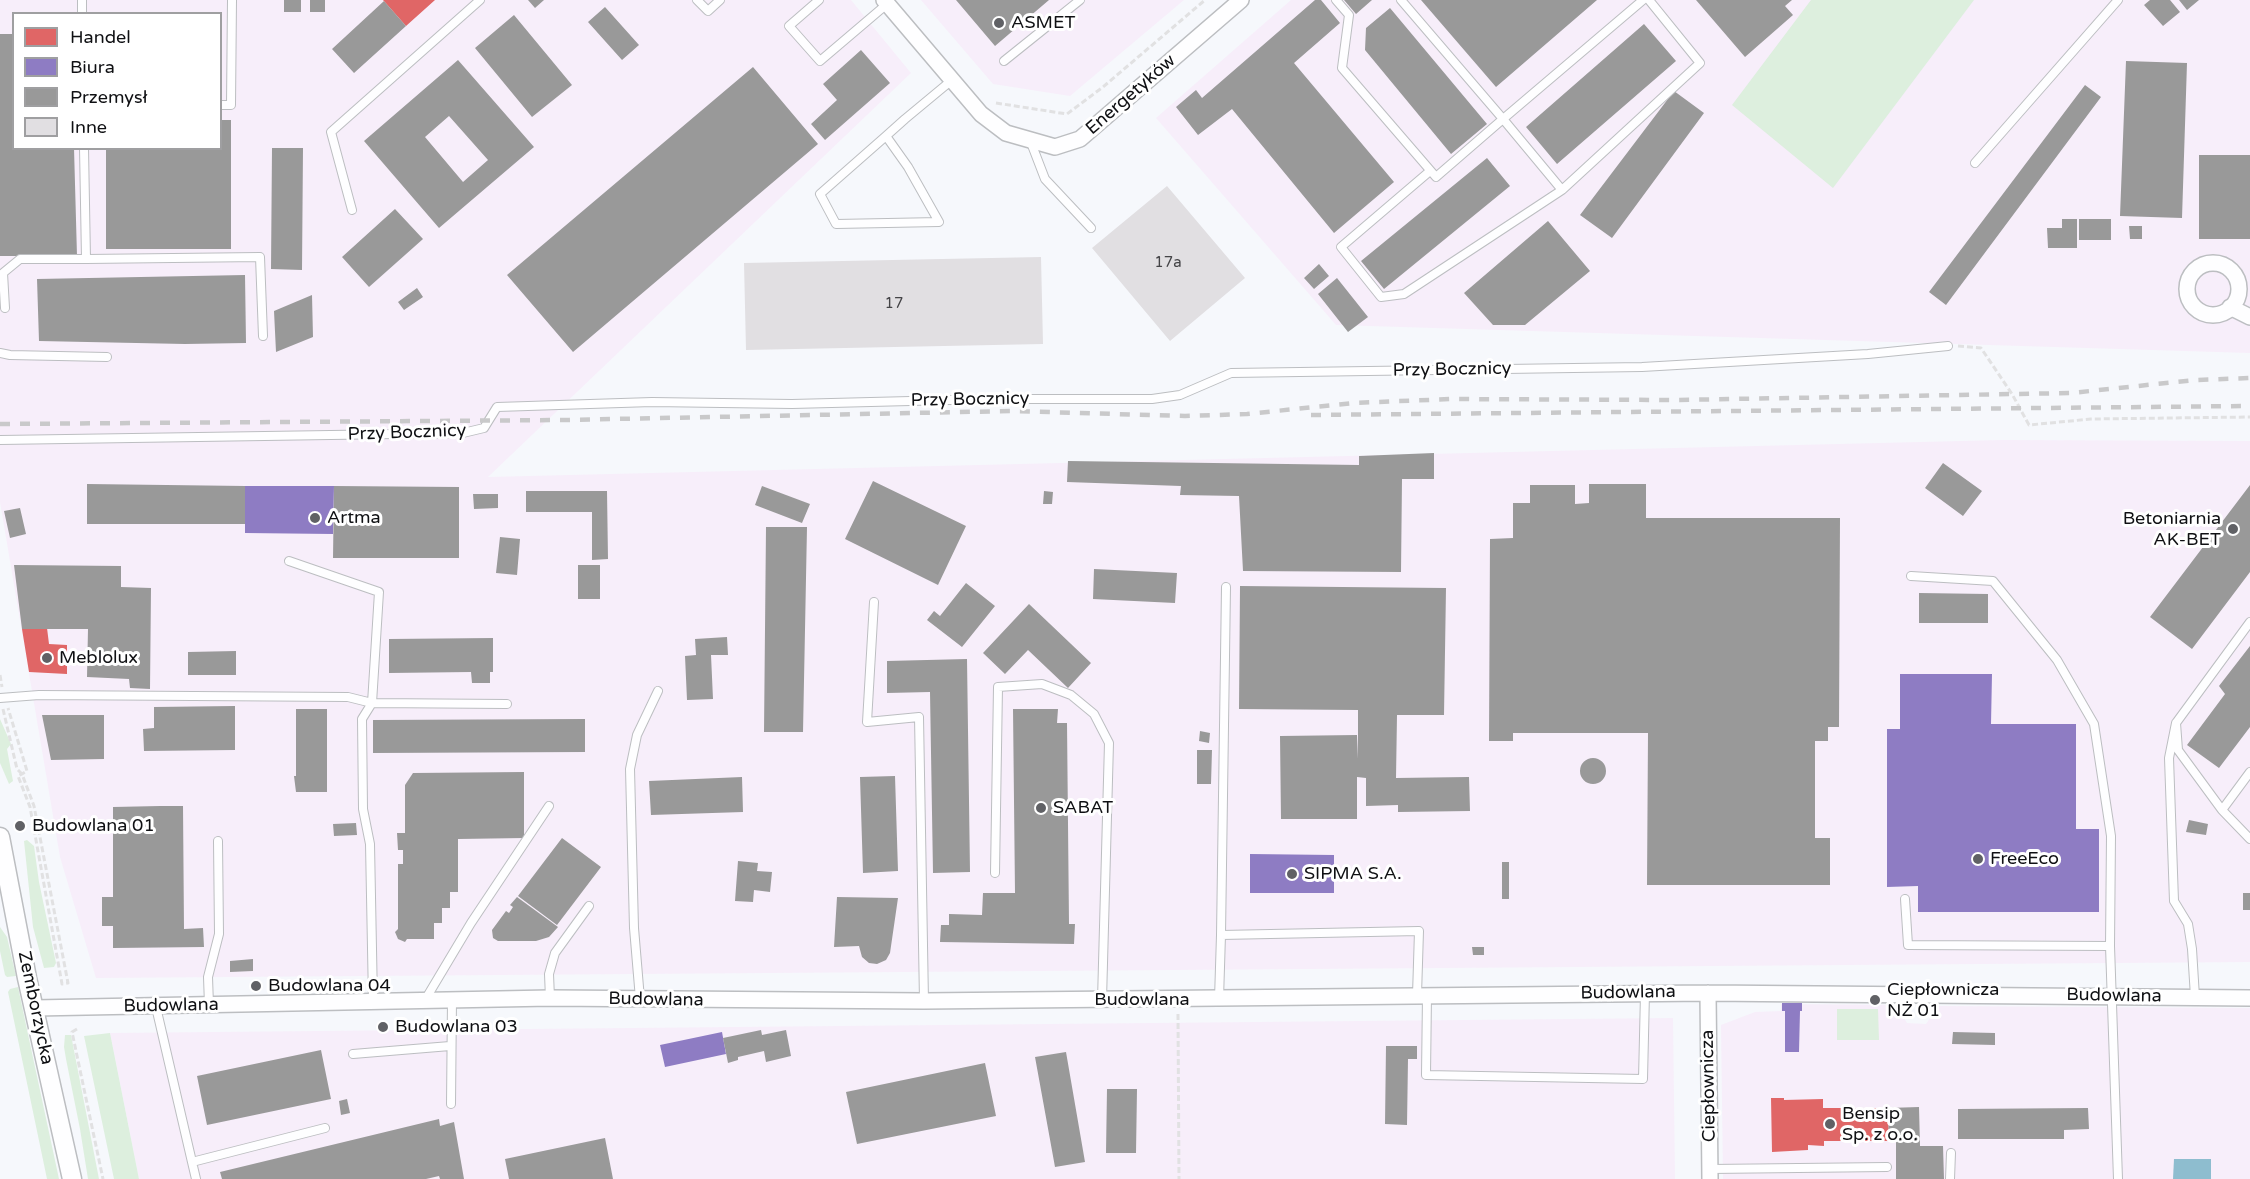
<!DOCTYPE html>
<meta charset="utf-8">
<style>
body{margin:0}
#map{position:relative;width:2250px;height:1179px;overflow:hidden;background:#f6f8fc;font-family:"Varela Round",sans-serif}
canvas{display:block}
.legend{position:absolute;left:12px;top:12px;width:210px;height:138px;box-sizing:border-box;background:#fff;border:2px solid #9f9fa1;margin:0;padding:8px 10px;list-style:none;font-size:18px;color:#0f1013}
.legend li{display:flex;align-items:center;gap:12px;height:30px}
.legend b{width:30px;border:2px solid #9f9fa1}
</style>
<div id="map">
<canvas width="2250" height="1179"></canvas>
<ul class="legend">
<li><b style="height:16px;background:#e06666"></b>Handel</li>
<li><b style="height:16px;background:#8e7cc3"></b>Biura</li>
<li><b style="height:16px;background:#999"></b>Przemysł</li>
<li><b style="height:16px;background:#e1dfe2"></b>Inne</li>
</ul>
</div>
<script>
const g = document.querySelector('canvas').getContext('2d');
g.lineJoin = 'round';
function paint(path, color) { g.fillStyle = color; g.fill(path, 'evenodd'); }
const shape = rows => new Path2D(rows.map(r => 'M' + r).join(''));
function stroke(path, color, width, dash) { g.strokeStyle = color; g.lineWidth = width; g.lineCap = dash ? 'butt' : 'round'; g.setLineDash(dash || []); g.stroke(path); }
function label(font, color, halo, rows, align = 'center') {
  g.font = font + ' "Varela Round",sans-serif'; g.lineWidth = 6; g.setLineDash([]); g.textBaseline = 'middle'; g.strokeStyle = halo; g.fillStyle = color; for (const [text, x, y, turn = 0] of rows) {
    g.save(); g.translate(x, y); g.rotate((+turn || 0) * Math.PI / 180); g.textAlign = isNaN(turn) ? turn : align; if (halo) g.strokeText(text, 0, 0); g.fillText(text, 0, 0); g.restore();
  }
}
paint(shape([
 [0,0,851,0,911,73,488,477,2002,440,2250,441,2250,962,96,978,60,857,0,502],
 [14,14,220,14,220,148,14,148],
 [921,0,1184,0,1070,96,993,84],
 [1291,0,2250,0,2250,353,1336,325,1156,118],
 [1781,1004,1896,1005,1907,1023,1926,1024,1938,1006,2250,1008,2250,1179,1723,1179,1721,1025,1755,1012,1781,1011],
 [1673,1018,1675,1179,139,1179,110,1033]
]), '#f7eefa');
paint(shape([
 [1811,0,1974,0,1833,188,1732,105],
 [0,719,11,744,7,749,13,781,9,784,0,763],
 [27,840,34,846,39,882,56,963,54,967,44,968,33,927,24,841],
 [0,927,7,937,16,976,7,977,5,975,0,951],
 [18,987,29,1039,59,1179,47,1179,8,992,10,989],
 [1837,1009,1878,1009,1879,1040,1837,1040],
 [110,1033,139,1179,114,1179,84,1036],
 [65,1035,71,1035,99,1179,88,1179,80,1129,66,1059,64,1047]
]), '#ddefde');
paint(shape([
 [2174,1159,2211,1159,2211,1179,2173,1179]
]), '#8ebdcf');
paint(shape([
 [383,0,435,0,406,26],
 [47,628,49,644,67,645,67,674,29,672,22,629],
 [1771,1098,1784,1098,1784,1100,1823,1099,1823,1108,1888,1108,1889,1141,1824,1141,1824,1146,1808,1145,1808,1150,1772,1152]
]), '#e06666');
paint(shape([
 [245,486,334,486,333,534,245,533],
 [1900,674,1992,674,1991,724,2076,724,2076,829,2099,829,2099,912,1918,912,1918,886,1887,887,1887,729,1900,729],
 [1250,854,1334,855,1334,893,1250,893],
 [1782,1003,1802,1003,1802,1011,1800,1011,1799,1052,1785,1052,1785,1011,1782,1011],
 [722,1032,726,1054,665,1067,660,1045]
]), '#8e7cc3');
paint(shape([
 [284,0,301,0,301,12,284,12],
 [310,0,325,0,325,12,310,12],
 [528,0,544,0,535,8],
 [956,0,1049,0,995,46],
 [1315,0,1321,0,1340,23,1294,63,1394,182,1334,233,1232,109,1198,135,1176,107,1196,90,1202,98],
 [1344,0,1372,0,1356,14],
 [1421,0,1597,0,1496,87],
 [1696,0,1792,0,1785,6,1793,15,1745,57],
 [2150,0,2170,0,2180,12,2163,26,2144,5],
 [2179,0,2199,0,2187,10],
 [384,1,406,26,354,73,332,49],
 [605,7,639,45,622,60,588,22],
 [1390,8,1487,124,1451,154,1365,50,1366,28],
 [514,15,572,85,532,117,475,48],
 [1644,24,1676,61,1557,164,1526,127],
 [0,34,14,34,14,148,74,148,77,256,0,256],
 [861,50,890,83,825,140,811,124,837,100,823,84],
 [458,60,534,147,439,228,364,141],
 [449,116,488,160,463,182,425,137],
 [2126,61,2187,63,2182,218,2120,216],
 [753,67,818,144,573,352,507,275],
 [2085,85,2101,97,1946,305,1929,292],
 [1674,91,1704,113,1612,238,1580,215],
 [220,120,231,120,231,249,106,249,106,148,220,148],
 [272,148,303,148,302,270,271,269],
 [2199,155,2250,155,2250,239,2199,239],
 [1487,158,1510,186,1384,289,1361,261],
 [395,209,423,239,369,287,342,257],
 [2062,219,2077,219,2077,248,2048,248,2047,228,2062,228],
 [2079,219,2111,219,2111,240,2079,240],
 [1548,221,1590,271,1525,325,1493,325,1464,293],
 [2129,226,2142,226,2142,239,2130,239],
 [1319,264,1329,276,1314,289,1304,278],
 [245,275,246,343,185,344,39,341,37,279],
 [1337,278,1368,317,1348,332,1318,294],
 [417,288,423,297,404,310,398,302],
 [312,295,313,337,276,352,274,311],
 [1434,453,1434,479,1402,479,1401,572,1243,571,1239,496,1180,495,1181,486,1067,482,1068,461,1359,465,1359,456],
 [1943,463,1982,491,1963,516,1925,488],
 [873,481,966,526,938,585,845,539],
 [87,484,245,486,245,524,87,524],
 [1589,484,1646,484,1646,518,1840,518,1839,727,1828,727,1828,741,1815,741,1815,838,1830,838,1830,885,1647,885,1648,733,1513,733,1513,741,1489,741,1490,539,1513,538,1513,503,1530,503,1530,485,1575,485,1575,504,1589,503],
 [2250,485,2250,572,2192,649,2150,617],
 [334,486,459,487,459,558,333,558],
 [762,486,810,504,802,523,755,505],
 [526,491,607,491,608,559,592,560,592,512,526,512],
 [1044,491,1053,492,1052,504,1043,504],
 [473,494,498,494,498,508,474,509],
 [20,508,26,534,10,538,4,511],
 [766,527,807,527,803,732,764,732],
 [500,537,520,539,517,575,496,573],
 [14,565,121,566,121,587,151,588,150,689,130,688,129,679,87,677,88,629,22,629],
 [578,565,600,565,600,599,578,599],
 [1094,569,1177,573,1175,603,1093,599],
 [966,583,995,606,962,647,927,620,934,611,940,616],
 [1240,586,1446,588,1444,715,1397,715,1396,778,1469,777,1470,811,1398,812,1398,805,1366,806,1366,778,1357,777,1357,819,1281,819,1280,736,1357,735,1358,759,1358,710,1239,709],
 [1919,593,1988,594,1988,623,1919,623],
 [1029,604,1091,663,1068,688,1028,650,1005,674,983,653],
 [727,637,728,655,711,655,713,699,687,700,685,656,696,655,695,639],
 [493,638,493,672,490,672,490,683,472,683,471,672,389,673,389,639],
 [2250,646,2250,727,2219,768,2187,745,2225,694,2219,686],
 [236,651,236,675,188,675,188,652],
 [967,659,970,872,933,873,930,692,887,693,887,661],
 [235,706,235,750,144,751,143,729,154,728,154,707],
 [296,709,327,709,327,792,296,792,294,776,296,776],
 [1013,709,1058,709,1057,723,1067,723,1069,924,1075,924,1074,944,940,942,941,925,949,925,949,914,982,915,983,893,1015,893],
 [42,715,104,715,104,759,51,760],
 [585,719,585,752,373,753,373,720],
 [1200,731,1210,733,1209,743,1199,741],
 [1197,750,1212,750,1211,784,1197,784],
 '1580 771a13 13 0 1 1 26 0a13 13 0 1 1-26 0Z',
 [524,772,524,838,458,839,458,892,450,892,450,908,442,908,442,923,434,923,434,939,407,939,405,942,398,939,395,932,398,929,398,864,403,864,403,850,398,850,397,833,405,833,405,785,413,773],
 [895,776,898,871,863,873,860,777],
 [742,777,743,812,651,815,649,781],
 [160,806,183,806,184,929,203,928,204,947,113,948,113,926,102,926,102,897,113,897,113,807],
 [2189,820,2208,824,2206,835,2186,832],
 [356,823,357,835,334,836,333,824],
 [562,838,601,867,557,925,518,896],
 [738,861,758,863,757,871,772,872,770,892,754,890,753,902,735,901],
 [1502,862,1509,862,1509,899,1502,899],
 [2243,893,2250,893,2250,910,2243,910],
 [517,897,558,927,549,937,536,941,498,941,493,938,492,930,506,911,509,913,513,907,510,905],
 [837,897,898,898,890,953,886,960,877,964,869,963,862,957,859,946,834,947],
 [1472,947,1484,947,1484,955,1473,955],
 [253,959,253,971,230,972,230,961],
 [761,1030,762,1035,786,1030,791,1056,766,1062,764,1051,738,1057,738,1060,728,1063,723,1038],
 [1953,1032,1995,1033,1995,1045,1952,1044],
 [1386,1046,1417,1046,1417,1059,1408,1059,1407,1125,1385,1124],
 [321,1050,331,1099,207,1125,197,1076],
 [1066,1052,1085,1162,1055,1167,1035,1057],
 [985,1063,996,1116,857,1144,846,1092],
 [1107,1089,1137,1089,1136,1153,1106,1153],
 [347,1099,350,1113,341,1115,339,1101],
 [1919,1107,1920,1146,1943,1146,1944,1179,1896,1179,1896,1141,1889,1141,1888,1108],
 [2088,1108,2089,1129,2064,1130,2064,1139,1958,1139,1958,1109],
 [439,1119,440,1126,454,1122,464,1179,440,1179,439,1176,426,1179,222,1179,220,1172],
 [605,1138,613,1179,509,1179,505,1159]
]), '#999');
paint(shape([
 [1167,186,1245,278,1170,341,1092,248],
 [1041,257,1043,344,746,350,744,263]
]), '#e1dfe2');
const service = shape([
 [82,0,82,14],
 [697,0,708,11,720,0],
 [819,0,789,26,820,61,887,4],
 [1336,0,1349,15,1342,68,1436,177,1503,119,1562,190,1700,63,1649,0],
 [1401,0,1503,119,1643,0],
 [1004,61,1080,0],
 [220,105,231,105,232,0],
 [886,136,908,167,939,222,836,224,820,194,886,136,905,119,952,80],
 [1030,140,1045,179,1091,228],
 [1975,163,2118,0],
 [1430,171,1341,247,1381,297,1404,294,1562,190],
 [352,210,331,132,480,0],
 [86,259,260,257,263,336],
 [5,308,3,273,20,259,86,259,84,148],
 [0,353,10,355,107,357],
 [0,440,463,433,484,428,497,407,652,402,792,404,989,399,1152,399,1180,395,1231,373,1642,367,1868,354,1948,346],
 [289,561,379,592,372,703,362,719,363,809,370,844,373,1001],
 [1911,576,1993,581,2057,660,2094,724,2111,836,2110,946,2118,1179],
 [1226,587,1221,935,1419,931,1417,995],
 [874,602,867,722,919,717,924,1001],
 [0,698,39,695,348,697,372,703,507,704],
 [2176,723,2169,758,2174,901,2188,924,2192,949,2195,997],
 [2250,772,2222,810,2250,839],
 [2222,810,2178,750,2176,723,2250,622],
 [995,873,998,687,1042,684,1071,695,1094,714,1109,743,1102,1000],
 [1905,899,1908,945,2110,946],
 [1427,995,1426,1075,1643,1079,1645,993],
 [550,998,549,974,555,953,589,906],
 [640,999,634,928,630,769,637,735,658,691],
 [1219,999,1221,935],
 [425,1000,471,923,549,806],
 [209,1005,208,977,219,934,218,841],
 [156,1007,192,1162,325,1128],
 [353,1054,450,1046],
 [451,1104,452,1000],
 [192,1162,196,1179],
 [1710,1169,1887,1167],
 [1950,1179,1951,1153]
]);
const minor = shape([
 [884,0,981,114,1006,133,1055,147,1080,139,1241,0],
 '2187 289a26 26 0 1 1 52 0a26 26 0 1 1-52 0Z',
 [2230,307,2250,317],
 [1708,993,1710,1179],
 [35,1008,550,998,924,1001,1708,993,2250,998]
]);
const tertiary = shape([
 [0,837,27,978,72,1179]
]);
stroke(service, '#bcbec1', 10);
stroke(minor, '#bcbec1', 18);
stroke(tertiary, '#bcbec1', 21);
stroke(shape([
 [996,103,1067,114,1103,87,1205,0],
 [1958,346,1981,348,2012,394,2029,425,2091,419,2250,417],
 [0,675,2,687],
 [3,709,17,769,22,774,34,806,68,983,62,984,30,807,18,776,22,774,27,771,8,708],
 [1178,1014,1179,1179],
 [77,1029,72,1032,103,1179]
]), '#e1e1e2', 3, [6, 3]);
stroke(service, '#fefeff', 8);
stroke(minor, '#fefeff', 15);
stroke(tertiary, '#fefeff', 18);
stroke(shape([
 [1311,415,2250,406],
 [0,424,564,420,1011,411,1185,416,1247,414,1353,403,1451,399,1675,400,2071,393,2195,380,2250,378]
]), '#c9c9ca', 4.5, [10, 10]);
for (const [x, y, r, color] of [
 [999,23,6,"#606165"],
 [315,518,6,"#606165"],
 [2233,529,6,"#606165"],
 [47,658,6,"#606165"],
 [1041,808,6,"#606165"],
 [20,826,6,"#606165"],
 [1978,859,6,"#606165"],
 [1292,874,6,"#606165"],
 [256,986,6,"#606165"],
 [1875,1000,6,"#606165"],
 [383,1027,6,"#606165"],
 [1830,1124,6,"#606165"]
]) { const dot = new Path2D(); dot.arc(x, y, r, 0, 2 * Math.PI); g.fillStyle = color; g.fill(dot); stroke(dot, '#fff', 2); }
label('15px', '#444447', null, [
 ["17a",1168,263],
 ["17",894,304]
]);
label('18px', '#0f1013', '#fff', [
 ["ASMET",1011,23],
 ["Artma",327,518],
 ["Betoniarnia",2221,519,"right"],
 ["AK-BET",2221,540,"right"],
 ["Meblolux",59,658],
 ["SABAT",1053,808],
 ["Budowlana 01",32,826],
 ["FreeEco",1990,859],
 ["SIPMA S.A.",1304,874],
 ["Budowlana 04",268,986],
 ["Ciepłownicza",1887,990],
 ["NŻ 01",1887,1011],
 ["Budowlana 03",395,1027],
 ["Bensip",1842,1114],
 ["Sp. z o.o.",1842,1135]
], 'left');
label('18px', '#0f1013', '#fff', [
 ["Energetyków",1131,95,-41],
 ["Przy Bocznicy",1452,370,-1],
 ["Przy Bocznicy",970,400,-1],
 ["Przy Bocznicy",407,433,-2],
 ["Budowlana",1628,993,-1],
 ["Budowlana",2114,996,1],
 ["Budowlana",656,1000,1],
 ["Budowlana",1142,1000],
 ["Budowlana",171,1006,-1],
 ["Zemborzycka",35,1008,78],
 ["Ciepłownicza",1709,1086,-91]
]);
</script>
